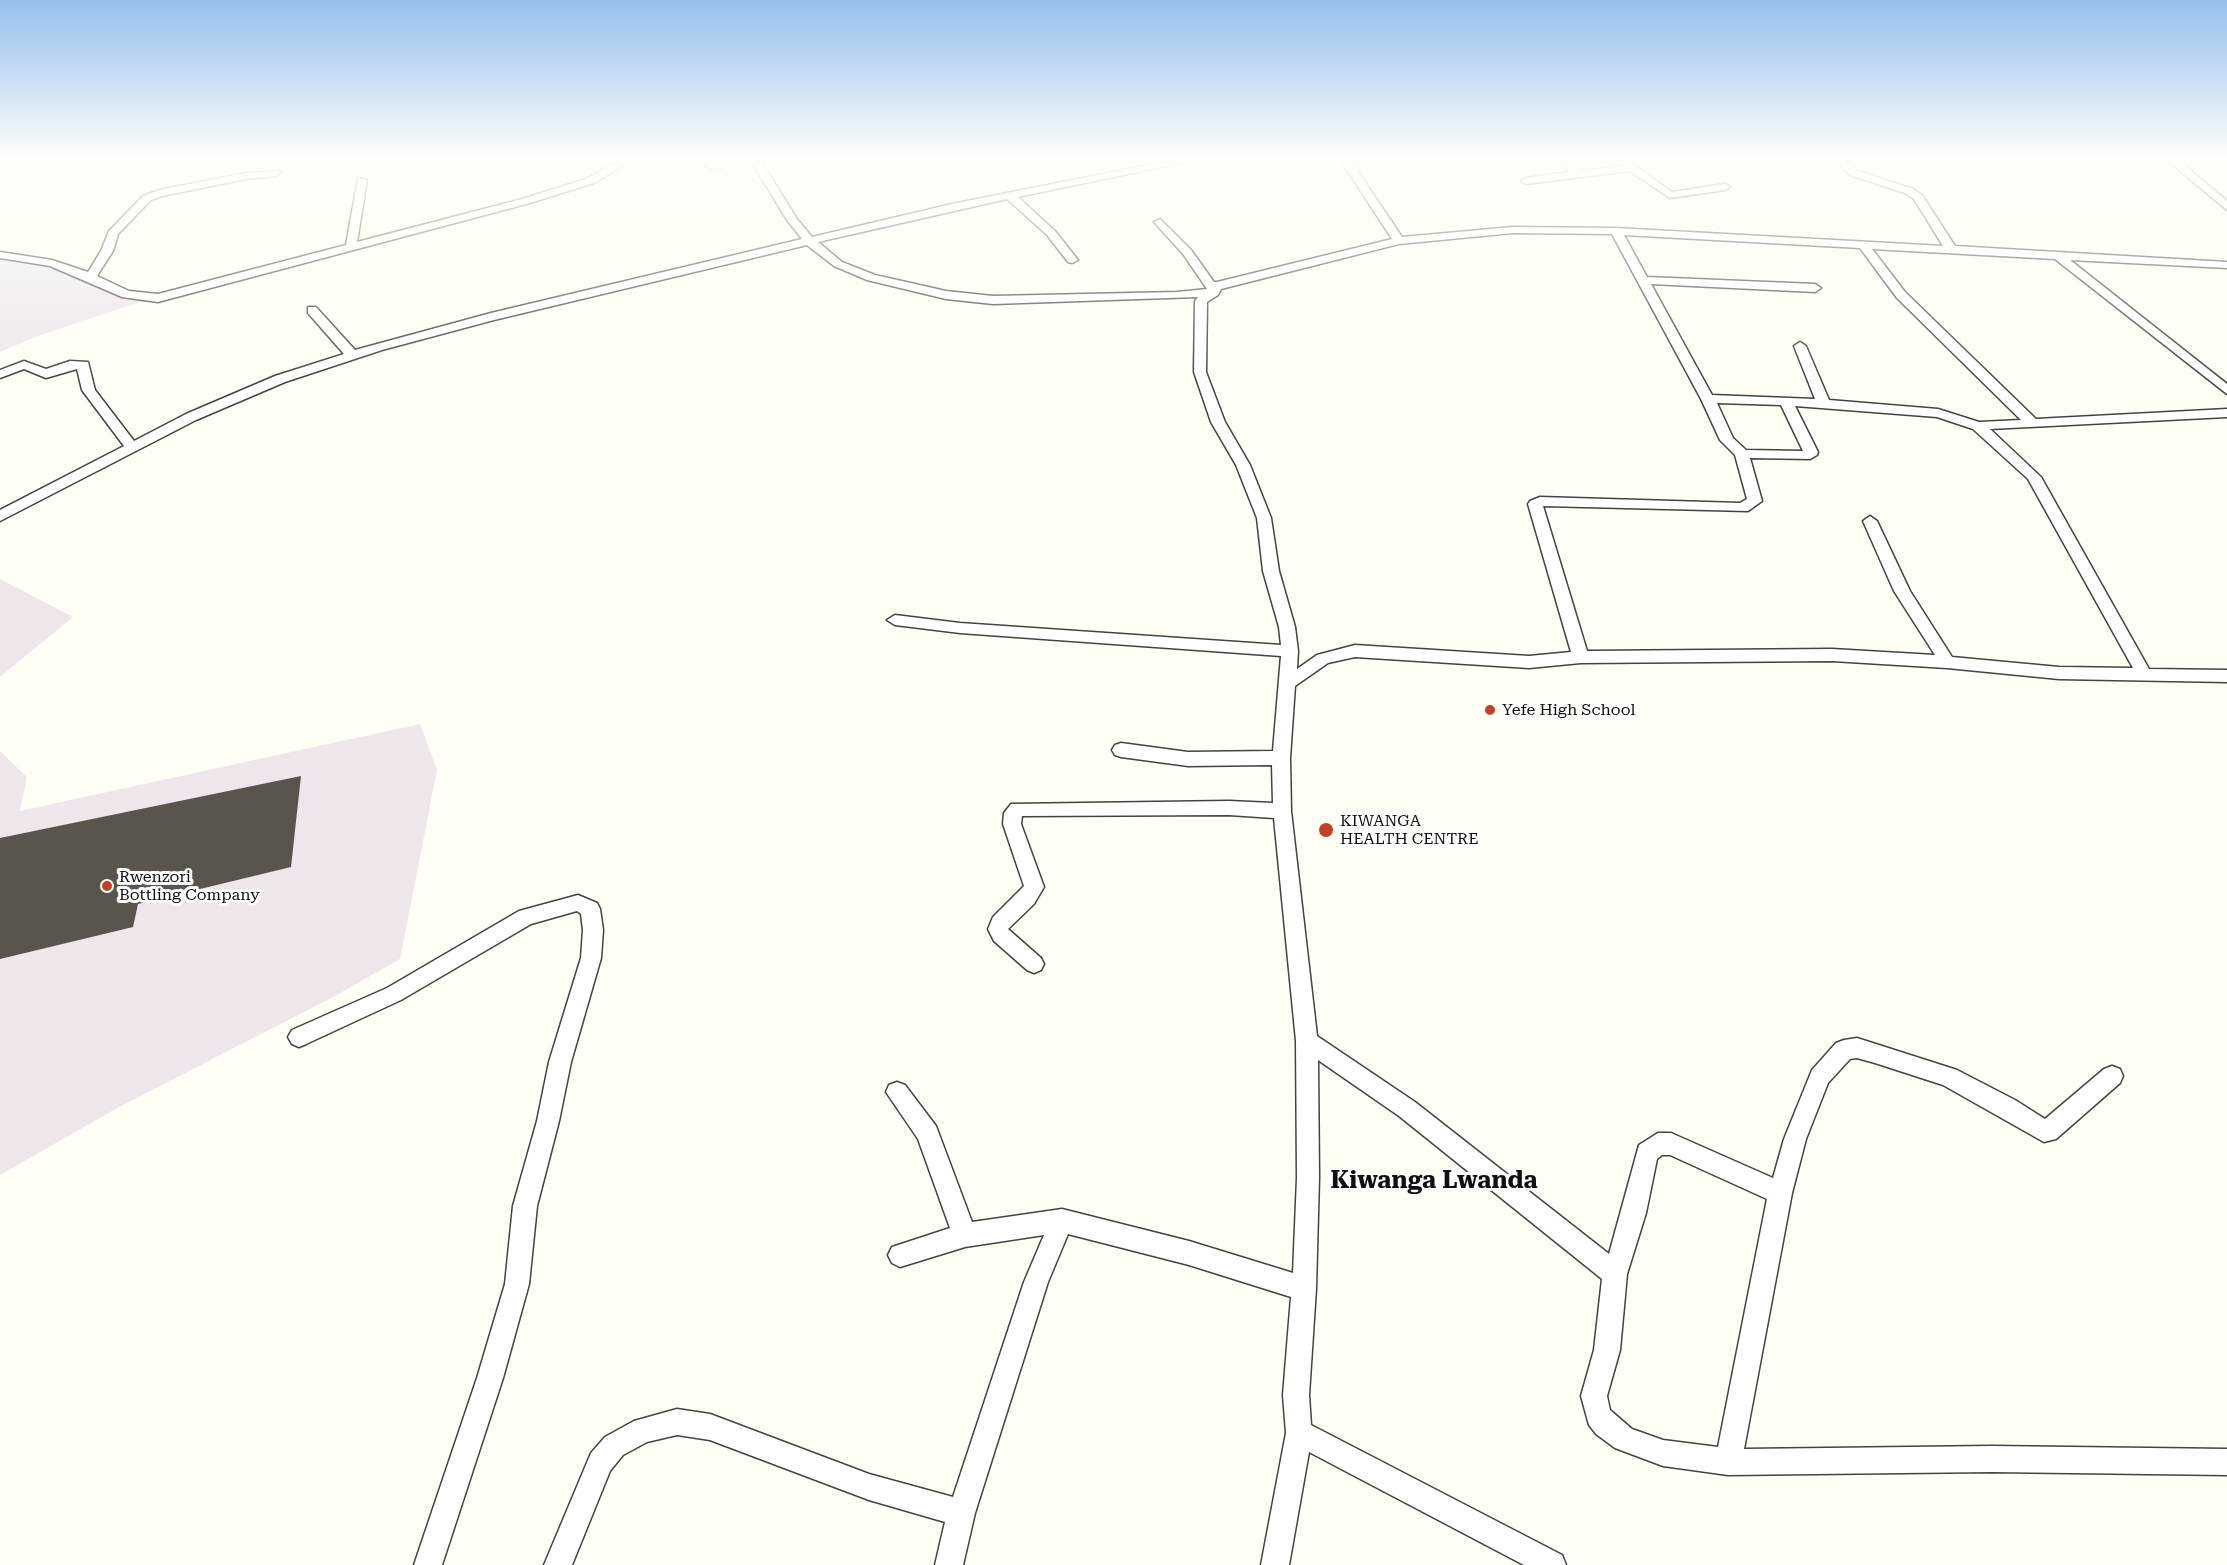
<!DOCTYPE html>
<style>
body{margin:0}
canvas{display:block;background:#fffff3}
</style>
<canvas width="2227" height="1565"></canvas>
<script>
const g = document.querySelector('canvas').getContext('2d');
g.lineJoin = 'round';
function paint(path, color) { g.fillStyle = color; g.fill(path, 'evenodd'); }
const shape = rows => new Path2D(rows.map(r => 'M' + r).join(''));
function stroke(path, color, width, dash) { g.strokeStyle = color; g.lineWidth = width; g.lineCap = dash ? 'butt' : 'round'; g.setLineDash(dash || []); g.stroke(path); }
function label(font, color, halo, rows, align = 'center') {
  g.font = font + ' "Roboto Serif",serif'; g.lineWidth = 6; g.setLineDash([]); g.textBaseline = 'middle'; g.strokeStyle = halo; g.fillStyle = color; for (const [text, x, y, turn = 0] of rows) {
    g.save(); g.translate(x, y); g.rotate((+turn || 0) * Math.PI / 180); g.textAlign = isNaN(turn) ? turn : align; if (halo) g.strokeText(text, 0, 0); g.fillText(text, 0, 0); g.restore();
  }
}
paint(shape([
 [0,257,68,270,143,301,35,337,0,352],
 [0,579,73,617,0,677],
 [420,724,437,770,400,959,335,996,119,1107,0,1175,0,751,27,777,20,811]
]), '#eee5ed');
paint(shape([
 [301,776,291,867,138,904,133,927,0,959,0,838]
]), '#59544c');
const minor = shape([
 [618,161,631,161,594,183,530,203,158,302,122,297,50,266,0,258,0,252,52,260,88,272,101,251,109,231,143,196,159,190,246,173,280,171,281,173,276,176,246,179,162,196,151,200,118,234,113,251,97,276,129,291,158,294,346,245,358,178,367,180,357,242,522,199,586,179,618,161],
 [700,161,712,161,721,168,712,170,700,161],
 [751,161,761,161,797,219,812,237,952,204,1168,161,1190,161,1018,197,1055,231,1078,260,1072,263,1068,262,1047,235,1007,199,818,242,842,262,875,275,946,291,993,296,1177,292,1207,289,1183,254,1154,222,1160,219,1191,250,1214,282,1217,282,1392,239,1341,161,1351,161,1402,237,1513,227,1616,228,1943,246,1914,199,1905,193,1850,175,1842,167,1842,161,1852,161,1852,166,1858,171,1913,189,1922,195,1955,246,2227,262,2227,268,2070,260,2227,384,2227,394,2055,259,1872,249,1905,292,2036,419,2227,409,2227,417,1990,429,2041,477,2149,669,2227,670,2227,682,2059,679,1947,668,1832,661,1581,663,1529,668,1355,657,1328,663,1295,686,1290,758,1291,811,1317,1036,1415,1102,1609,1254,1639,1145,1658,1133,1671,1133,1773,1178,1784,1139,1812,1070,1836,1043,1844,1040,1857,1038,1957,1070,2015,1100,2045,1119,2104,1069,2112,1066,2120,1069,2123,1076,2120,1083,2056,1139,2044,1142,1943,1085,1875,1063,1857,1058,1850,1059,1828,1083,1806,1139,1792,1193,1744,1449,1992,1446,2227,1449,2227,1475,1992,1472,1728,1475,1663,1466,1615,1448,1596,1434,1589,1425,1581,1396,1594,1350,1602,1279,1399,1116,1318,1060,1319,1178,1316,1289,1309,1395,1311,1425,1562,1555,1566,1565,1524,1565,1309,1452,1289,1565,1261,1565,1286,1433,1283,1395,1291,1297,1189,1265,1068,1234,1048,1282,975,1513,963,1565,935,1565,945,1522,869,1500,710,1440,677,1435,647,1442,623,1455,610,1471,572,1565,544,1565,591,1453,605,1437,634,1421,677,1409,710,1414,869,1474,953,1497,1024,1282,1044,1235,965,1247,900,1267,892,1263,888,1255,892,1247,950,1228,918,1139,886,1092,889,1085,897,1082,905,1085,936,1126,972,1222,1062,1209,1189,1241,1293,1273,1297,1178,1296,1041,1274,818,1229,815,1022,816,1021,824,1044,887,1034,904,1008,929,1041,958,1044,964,1041,970,1034,973,1027,970,994,941,988,929,993,917,1024,886,1003,824,1004,813,1011,804,1229,801,1273,803,1272,765,1188,766,1121,757,1115,755,1112,750,1115,745,1121,743,1188,752,1273,751,1281,656,960,633,895,625,887,620,895,615,960,623,1281,645,1279,627,1263,571,1257,518,1236,465,1211,422,1194,372,1195,301,1198,297,993,304,946,299,867,280,834,266,807,245,494,320,382,350,285,382,196,420,0,521,0,510,124,446,82,390,77,369,46,378,24,369,0,378,0,370,24,361,46,369,70,361,88,362,95,390,134,441,186,414,275,376,344,354,308,313,308,307,316,307,355,350,491,313,802,239,787,220,751,161],
 [1513,233,1612,234,1701,399,1720,440,1735,455,1747,499,1740,503,1540,497,1530,501,1528,504,1571,652,1529,656,1355,645,1317,655,1297,669,1298,651,1295,627,1279,571,1271,518,1250,465,1225,422,1206,372,1207,302,1218,295,1221,289,1399,244,1513,233],
 [1624,235,1860,248,1897,298,2021,420,1979,422,1938,409,1829,400,1806,346,1800,342,1794,346,1815,399,1712,395,1651,284,1815,292,1821,288,1815,284,1647,277,1624,235],
 [1717,403,1781,405,1803,451,1746,450,1733,438,1717,403],
 [1795,406,1937,417,1973,429,2028,479,2133,668,2059,667,1952,657,1910,591,1877,521,1870,516,1863,521,1894,591,1935,655,1832,649,1587,651,1543,506,1748,511,1762,501,1750,458,1810,459,1817,455,1818,452,1795,406],
 [1662,1155,1670,1155,1767,1199,1718,1447,1663,1440,1632,1429,1610,1410,1607,1396,1620,1350,1627,1274,1646,1213,1657,1159,1662,1155],
 [1558,161,1569,161,1581,171,1622,166,1617,161,1629,161,1672,192,1725,184,1730,187,1725,190,1670,198,1630,171,1526,184,1521,181,1526,178,1570,172,1558,161],
 [2168,161,2179,161,2227,201,2227,210,2168,161],
 [578,895,597,903,600,909,603,930,601,958,571,1062,559,1121,537,1206,529,1284,503,1378,442,1565,414,1565,477,1378,505,1284,513,1206,537,1121,549,1062,581,958,583,930,581,914,577,911,531,924,401,1000,306,1044,299,1047,292,1044,288,1037,292,1030,387,988,519,911,578,895]
]);
stroke(minor, '#434343', 3);
paint(minor, '#fff');
const sky = g.createLinearGradient(0, 0, 0, 380);
sky.addColorStop(0, '#95c0ee');
sky.addColorStop(0.42, '#fffffa');
sky.addColorStop(1, '#fffffa00');
g.fillStyle = sky;
g.fillRect(0, 0, 2227, 380);
for (const [x, y, r, color] of [
 [1490,710,6,"#c04128"],
 [1326,830,8,"#c04128"],
 [107,886,6,"#c04128"]
]) { const dot = new Path2D(); dot.arc(x, y, r, 0, 2 * Math.PI); g.fillStyle = color; g.fill(dot); stroke(dot, '#fff', 2); }
label('16px', '#101010', '#fff', [
 ["Yefe High School",1502,710],
 ["KIWANGA",1340,821],
 ["HEALTH CENTRE",1340,839],
 ["Rwenzori",119,877],
 ["Bottling Company",119,895]
], 'left');
label('bold 24px', '#101010', '#fff', [
 ["Kiwanga Lwanda",1434,1181]
]);
</script>
